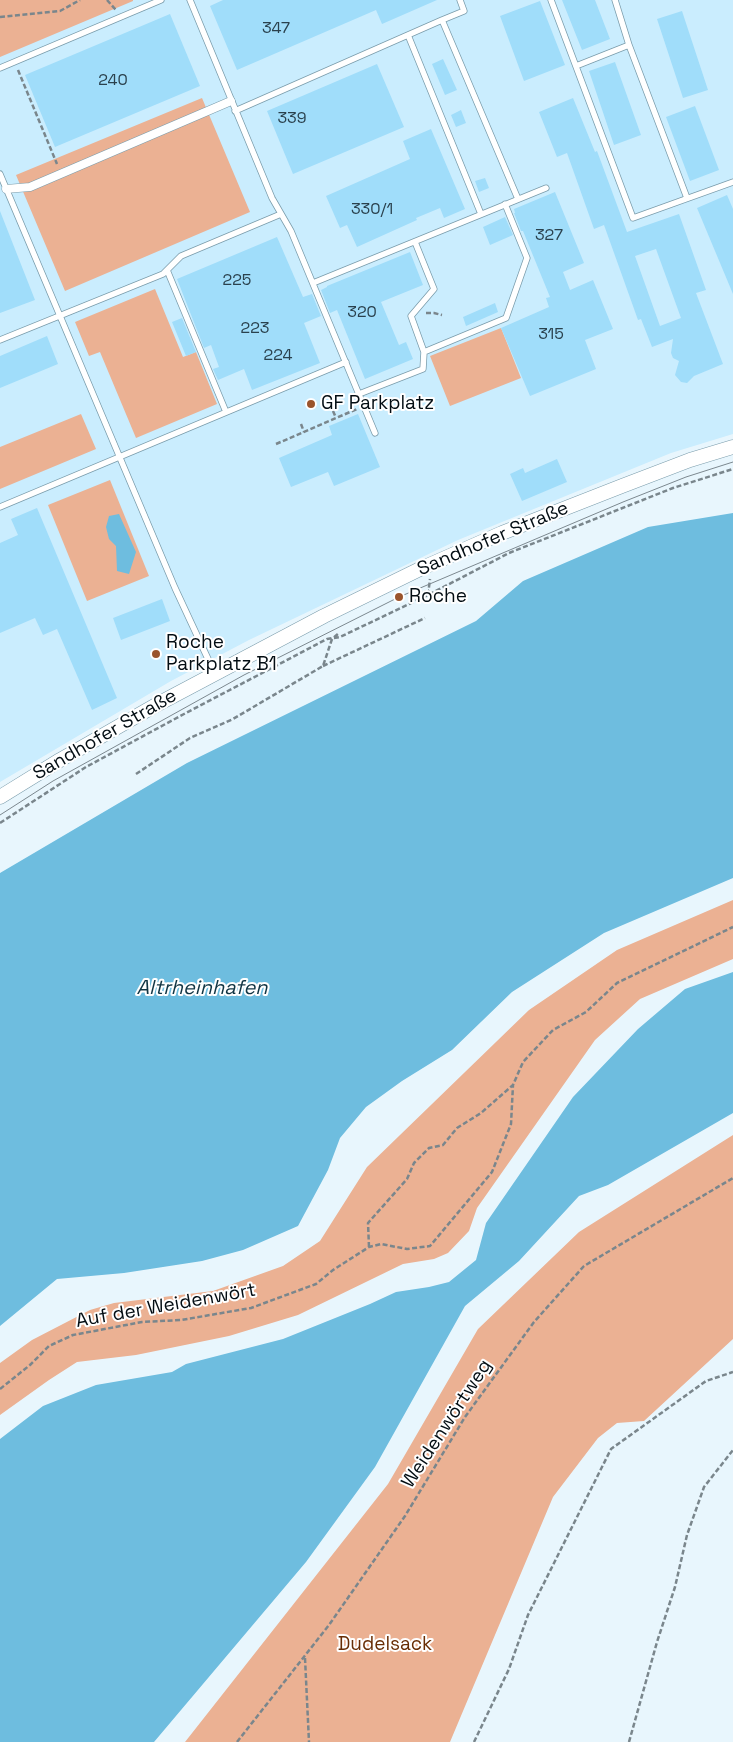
<!DOCTYPE html>
<meta charset="utf-8">
<style>
body{margin:0}
canvas{display:block;background:#e8f6fd}
</style>
<canvas width="733" height="1742"></canvas>
<script>
const g = document.querySelector('canvas').getContext('2d');
g.lineJoin = 'round';
function paint(path, color) { g.fillStyle = color; g.fill(path, 'evenodd'); }
const shape = rows => new Path2D(rows.map(r => 'M' + r).join(''));
function stroke(path, color, width, dash) { g.strokeStyle = color; g.lineWidth = width; g.lineCap = dash ? 'butt' : 'round'; g.setLineDash(dash || []); g.stroke(path); }
function label(font, color, halo, rows, align = 'center') {
  g.font = font + ' "Space Grotesk",sans-serif'; g.lineWidth = 4; g.setLineDash([]); g.textBaseline = 'middle'; g.strokeStyle = halo; g.fillStyle = color; for (const [text, x, y, turn = 0] of rows) {
    g.save(); g.translate(x, y); g.rotate((+turn || 0) * Math.PI / 180); g.textAlign = isNaN(turn) ? turn : align; if (halo) g.strokeText(text, 0, 0); g.fillText(text, 0, 0); g.restore();
  }
}
paint(shape([
 [0,0,733,0,733,434,671,453,458,540,249,640,171,681,0,782]
]), '#caedfe');
paint(shape([
 [0,0,133,0,133,1,0,57],
 [202,98,250,212,65,291,16,175],
 [155,289,183,357,196,352,217,404,136,438,100,352,89,356,75,322],
 [501,328,521,378,450,406,430,356],
 [81,414,96,449,0,489,0,447],
 [110,480,149,576,87,601,48,505],
 [733,900,733,959,640,999,595,1040,477,1208,469,1231,448,1253,434,1259,403,1264,298,1315,229,1336,136,1355,77,1362,49,1380,0,1415,0,1363,32,1340,90,1310,114,1303,213,1291,283,1266,320,1241,367,1167,529,1010,617,950],
 [733,1135,733,1339,644,1421,617,1423,598,1438,553,1497,450,1742,185,1742,388,1484,478,1329,579,1232]
]), '#ebb193');
paint(shape([
 [733,513,733,878,604,933,512,992,452,1050,402,1081,366,1107,340,1138,328,1170,298,1226,243,1250,202,1261,124,1273,57,1279,0,1326,0,873,187,763,476,621,523,581,648,527],
 [119,514,136,552,129,574,117,571,116,546,109,539,106,527,109,516],
 [733,972,733,1113,608,1185,579,1196,519,1261,465,1306,375,1467,306,1562,154,1742,0,1742,0,1439,43,1406,96,1385,172,1372,186,1364,283,1339,370,1304,396,1292,429,1287,449,1282,476,1260,486,1223,573,1097,638,1029,685,989]
]), '#6ebddf');
paint(shape([
 [223,0,437,0,382,24,376,10,237,70,210,6],
 [562,0,595,0,610,39,582,50],
 [540,1,565,65,524,81,500,16],
 [682,11,708,90,683,98,657,19],
 [170,14,200,86,55,147,25,75],
 [443,59,457,90,445,95,432,64],
 [615,62,641,135,614,145,589,71],
 [377,64,404,127,293,174,267,111],
 [573,98,595,152,597,151,627,232,679,214,706,290,696,293,723,364,694,376,687,383,681,382,675,375,679,361,673,358,671,353,673,339,652,347,641,319,638,320,604,225,594,229,567,153,557,157,539,112],
 [656,249,681,318,660,326,635,256],
 [695,106,719,170,690,181,666,117],
 [461,110,466,123,456,127,451,115],
 [431,129,465,209,444,218,440,208,416,218,417,220,357,247,347,225,340,228,326,196,410,159,403,141],
 [485,178,489,188,479,192,475,181],
 [555,192,584,263,563,272,570,290,593,280,613,329,585,340,596,369,530,396,501,328,549,307,546,298,550,297,523,231,521,231,514,213,515,213,514,209],
 [727,195,733,209,733,294,697,208],
 [0,211,35,300,0,313],
 [505,217,513,235,490,245,483,227],
 [277,237,303,297,312,294,321,316,304,323,320,363,252,390,244,369,218,380,213,369,219,367,211,345,204,348,177,279],
 [410,252,423,285,381,302,399,345,406,342,413,359,365,379,337,310,330,313,321,290,327,287,327,286],
 [495,303,498,312,466,326,463,317],
 [182,318,196,352,186,356,172,322],
 [47,336,58,364,0,388,0,356],
 [358,414,380,467,334,486,328,472,291,487,279,458,332,435,329,426],
 [557,459,567,482,522,501,510,474,523,468,525,473],
 [37,508,117,698,92,710,57,629,43,635,35,618,0,633,0,543,18,535,11,519],
 [162,599,170,621,121,640,113,618]
]), '#a0ddfa');
const service = shape([
 [190,0,272,198,291,231,375,433],
 [460,0,464,11,442,20,518,199],
 [551,0,633,218,733,182],
 [615,0,629,45],
 [408,35,481,214],
 [576,66,629,45,687,198],
 [0,68,161,0],
 [235,111,442,20],
 [0,174,175,588,215,674],
 [167,270,226,412],
 [313,283,546,188],
 [0,340,163,274,181,256,281,214],
 [424,352,506,318,527,258,505,204],
 [359,394,423,369,424,352,411,316,434,289,415,242],
 [0,507,346,362]
]);
const pedestrian = shape([
 [6,189,30,187,231,101]
]);
const tertiary = shape([
 [0,797,60,760,156,705,324,616,420,569,502,533,622,486,690,460,733,447]
]);
stroke(service, '#7a9cab', 7);
stroke(pedestrian, '#7a9cab', 9);
stroke(tertiary, '#7a9cab', 15);
stroke(shape([
 [107,0,116,10],
 [0,17,60,11,80,0],
 [18,70,57,164],
 [426,313,434,313,442,315],
 [333,411,336,418],
 [301,424,304,432],
 [276,444,357,409],
 [428,595,430,579],
 [415,597,429,590],
 [323,666,425,618],
 [136,774,190,738,233,719,323,666,332,639,339,633],
 [0,823,86,767,184,714,327,639,340,637,428,595,509,553,673,488,733,469],
 [369,1247,368,1223,407,1179,414,1163,429,1148,443,1145,457,1128,481,1113,513,1085,523,1062,553,1030,586,1012,617,983,733,927],
 [0,1389,30,1365,49,1346,73,1335,142,1322,181,1320,251,1308,316,1284,333,1270,369,1247,381,1244,407,1249,430,1246,492,1172,511,1124,513,1085],
 [305,1658,309,1742],
 [237,1742,329,1625,405,1516,465,1417,534,1322,584,1266,733,1178],
 [474,1742,509,1669,528,1615,611,1449,706,1381,733,1372],
 [629,1742,657,1642,675,1587,687,1535,704,1487,733,1450]
]), '#7a868c', 2.5, [5, 2.5]);
stroke(service, '#fff', 5.5);
stroke(pedestrian, '#fff', 8);
stroke(tertiary, '#fff', 14);
stroke(shape([
 [0,815,53,781,244,675,399,597,623,502,686,477,733,462]
]), '#7c888f', 1);
for (const [x, y, r, color] of [
 [311,404,5,"#9a542c"],
 [399,597,5,"#9a542c"],
 [156,654,5,"#9a542c"]
]) { const dot = new Path2D(); dot.arc(x, y, r, 0, 2 * Math.PI); g.fillStyle = color; g.fill(dot); stroke(dot, '#fff', 2); }
label('16px', '#2a414d', null, [
 ["347",276,29],
 ["240",113,81],
 ["339",292,119],
 ["330/1",372,210],
 ["327",549,236],
 ["225",237,281],
 ["320",362,313],
 ["223",255,329],
 ["315",551,335],
 ["224",278,356]
]);
label('19px', '#030d13', '#fff', [
 ["GF Parkplatz",321,404],
 ["Roche",409,597],
 ["Roche",166,643],
 ["Parkplatz B1",166,665]
], 'left');
label('19px', '#030d13', '#fff', [
 ["Sandhofer Straße",493,539,-23],
 ["Sandhofer Straße",105,735,-30],
 ["Auf der Weidenwört",166,1306,-10],
 ["Weidenwörtweg",447,1424,-57]
]);
label('19px', '#682d04', '#fff', [
 ["Dudelsack",385,1645]
]);
label('italic 20px', '#113544', '#fff', [
 ["Altrheinhafen",202,989]
]);
</script>
